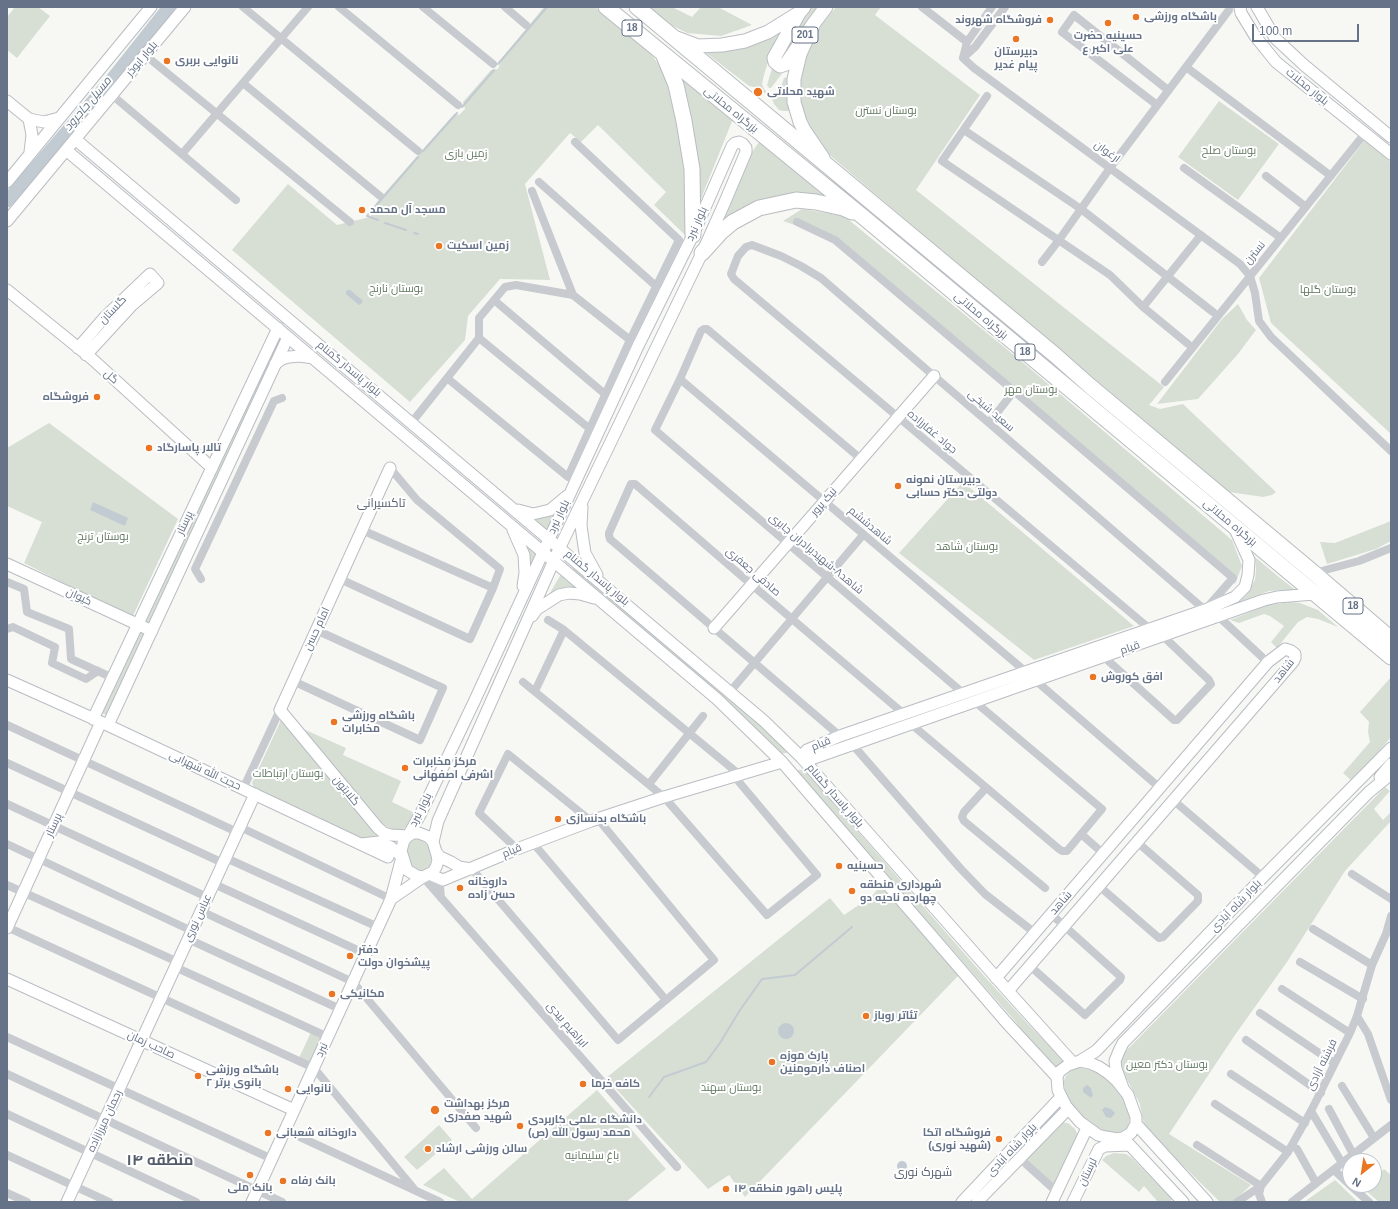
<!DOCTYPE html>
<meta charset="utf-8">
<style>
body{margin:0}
#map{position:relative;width:1398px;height:1209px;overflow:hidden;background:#f7f8f4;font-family:Arial,sans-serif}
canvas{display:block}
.frame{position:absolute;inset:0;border:8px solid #657287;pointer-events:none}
.north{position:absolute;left:1342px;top:1153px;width:40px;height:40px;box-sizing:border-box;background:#fff;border:1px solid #c1c7cf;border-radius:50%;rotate:210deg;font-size:11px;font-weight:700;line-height:16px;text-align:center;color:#657287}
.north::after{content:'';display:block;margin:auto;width:14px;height:18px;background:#ea7522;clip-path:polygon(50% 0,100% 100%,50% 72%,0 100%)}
.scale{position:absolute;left:1252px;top:24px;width:107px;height:18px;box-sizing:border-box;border:2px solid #657287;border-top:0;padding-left:5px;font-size:12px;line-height:14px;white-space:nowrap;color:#657287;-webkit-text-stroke:3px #fff;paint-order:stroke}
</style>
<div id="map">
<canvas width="1398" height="1209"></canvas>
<div class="frame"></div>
<div class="north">N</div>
<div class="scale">100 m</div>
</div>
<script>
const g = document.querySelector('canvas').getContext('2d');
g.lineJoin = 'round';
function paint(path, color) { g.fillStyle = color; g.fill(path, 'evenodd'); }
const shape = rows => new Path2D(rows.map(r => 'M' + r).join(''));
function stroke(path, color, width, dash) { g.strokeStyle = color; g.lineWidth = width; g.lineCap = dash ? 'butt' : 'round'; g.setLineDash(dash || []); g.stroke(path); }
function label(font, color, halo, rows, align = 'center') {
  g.font = font + ' Arial,Cairo,sans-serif'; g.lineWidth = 4; g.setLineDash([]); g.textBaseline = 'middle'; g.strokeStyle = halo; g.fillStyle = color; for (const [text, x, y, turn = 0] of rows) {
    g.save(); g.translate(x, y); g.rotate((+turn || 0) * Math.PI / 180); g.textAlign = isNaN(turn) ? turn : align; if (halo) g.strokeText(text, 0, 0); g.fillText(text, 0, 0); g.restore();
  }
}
paint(shape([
 [15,7,38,7,50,16,17,58,7,50,7,17],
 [544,7,595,7,652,55,669,80,684,149,688,215,685,235,654,205,666,192,598,125,581,142,570,133,525,184,550,280,500,279,468,316,465,340,410,402,232,250,288,184,337,225,370,217,376,203,454,114,459,115,465,109,463,102,491,70,498,69,502,58],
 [648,7,672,7,692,17,701,7,718,7,752,25,721,36,687,33,673,26],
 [810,7,818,7,807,20,785,57,783,57,783,54],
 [836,7,881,7,875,15,980,95,916,190,1164,387,1149,405,1160,409,1183,404,1276,492,1272,495,1263,497,1229,492,874,193,825,151,813,138,800,106,801,73,813,35],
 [786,28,771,53,764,75,762,84,764,89,767,92,776,94,780,89,784,78,787,77,788,80,790,111,783,111,779,110,774,104,772,99,758,88,749,86,701,49],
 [773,65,784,71,771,88,769,88,767,85],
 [673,70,733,119,704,191,695,217],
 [1219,101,1279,144,1238,200,1178,157],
 [1365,140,1391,162,1391,434,1271,323,1259,278],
 [759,142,833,201,816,197,718,229,752,152],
 [802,209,844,216,1020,360,1232,540,1242,566,1235,584,824,235,783,221],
 [1238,304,1247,320,1256,330,1238,354,1198,399,1157,404,1222,319],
 [277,337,283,341,170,577,149,625,143,621],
 [49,423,178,519,132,618,24,563,42,522,7,506,7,448],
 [963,482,1134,626,1034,660,899,553],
 [561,506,548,532,533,517],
 [1391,521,1391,541,1376,549,1327,564,1320,542,1335,543],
 [524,540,539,553,528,577],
 [1255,557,1280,578,1297,591,1284,590,1269,591,1236,603,1245,596,1255,580,1256,570],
 [572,562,791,752,780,754,583,580,574,571,571,565],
 [561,574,581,590,547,598],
 [1291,602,1300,603,1318,610,1338,627,1318,619,1307,617,1298,622,1277,648,1271,642,1284,626,1270,616,1264,614,1239,623,1230,620,1268,605],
 [140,630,146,633,108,716,102,713],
 [1391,677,1391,737,1353,782,1343,773,1370,742,1368,732,1369,722,1360,712],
 [281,720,358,813,382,837,362,842,256,792,252,783],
 [301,728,346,748,343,755,401,781,392,802,415,813,408,824,403,830,396,830,388,827,381,823],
 [796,770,806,770,840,811,985,977,1031,1027,1062,1058,1064,1065,1055,1072,1014,1020,806,783],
 [1385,787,1390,791,1374,809,1383,820,1391,812,1391,821,1345,871,1287,962,1235,1035,1169,1134,1251,1185,1233,1202,1220,1202,1173,1156,1144,1125,1140,1104,1119,1065,1122,1055],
 [415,839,419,839,427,844,432,855,430,866,426,869,422,871,416,869,411,865,407,853,410,842],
 [880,886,959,975,745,1197,729,1175,708,1189,606,1078,830,898,844,915,872,896],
 [311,1032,324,1038,312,1064,299,1058],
 [1077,1067,1084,1068,1095,1072,1111,1082,1120,1093,1124,1099,1129,1112,1130,1117,1128,1127,1123,1132,1118,1134,1102,1130,1083,1117,1074,1107,1067,1096,1063,1082,1066,1076,1071,1071],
 [597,1090,666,1169,626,1202,460,1202,423,1185,444,1168,472,1199],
 [1059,1122,1068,1123,1075,1129,1079,1137,1056,1188,1023,1157],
 [439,1125,452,1140,417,1170,404,1157],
 [1114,1153,1126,1154,1132,1158,1172,1199,1170,1202,1158,1202,1144,1186,1139,1192,1102,1160,1106,1156],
 [1384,1169,1391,1175,1391,1202,1379,1202,1365,1190,1370,1185,1374,1185,1374,1180],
 [1335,1180,1358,1202,1304,1202]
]), '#d7dfd5');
paint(shape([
 [348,290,350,290,362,300,363,301,361,304,359,305,346,294,346,291],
 [93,502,128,518,125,526,90,510],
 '778 1031a8 8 0 1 1 16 0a8 8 0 1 1-16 0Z',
 [1087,1085,1091,1088,1093,1095,1091,1098,1083,1092,1083,1088],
 [1105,1107,1111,1109,1115,1113,1111,1118,1106,1117,1102,1110],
 '897 1166a5 5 0 1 1 10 0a5 5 0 1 1-10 0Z'
]), '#c3cbd2');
stroke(shape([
 [498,64,547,7],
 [462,107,494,70],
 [423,151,457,113],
 [378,220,367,216,418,157],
 [385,223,406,230],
 [414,233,418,234],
 [649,1097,664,1077,706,1062,720,1043,740,1010,762,979,795,975,852,927]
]), '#c3cbd2', 2);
stroke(shape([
 [7,201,112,79,169,7]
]), '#c3cbd2', 13);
const secondary = shape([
 [1240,7,1241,13,1255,36,1276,62,1391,154],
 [1257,7,1275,38,1304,65,1391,137],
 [7,101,29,119,32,135,30,152],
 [29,119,44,122,59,118],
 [75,139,764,721,801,757,1008,991,1073,1063],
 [66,150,717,699,782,762,1006,1022,1057,1077],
 [7,182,151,7],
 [7,221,185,7],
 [7,290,91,358,212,468],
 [78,348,104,318,150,274,158,283,132,305,86,355],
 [275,364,282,359,289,357,300,356,313,358],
 [390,468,280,710,378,828,384,833,391,835,408,836,420,815,474,702,638,346,693,235,732,146,735,143,739,142,743,144,746,148,746,152,724,204,702,253,560,547,438,821,433,842],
 [582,507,581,526,585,553,597,575],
 [518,510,533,514,550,510,567,496],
 [1235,529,1249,560,1248,575,1245,587,1235,597,1205,610,840,736,807,750,801,757,811,759,1264,600,1277,597,1314,594],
 [513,530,524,555,525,573,523,586],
 [7,564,152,631],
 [532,616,537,609,559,595,569,593,580,594,594,598],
 [714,628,934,376],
 [7,680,101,722,388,857],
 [93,719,278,328],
 [108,725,288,337],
 [1380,777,1391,764],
 [413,833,419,833,429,837,433,842,437,855,438,861,436,867,433,872,423,877,417,876,407,870,401,851,404,840,408,836,413,833],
 [361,844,379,842,391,847,402,857,391,899,423,877],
 [436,852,440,857,451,862,459,867,471,869],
 [429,874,443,880,517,849,591,821,664,797,782,762],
 [7,928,101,722],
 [996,978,1268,662,1285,649,1291,651,1295,654,1295,658,1293,662,1008,991],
 [7,979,294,1110],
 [1080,1061,1096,1051,1263,877,1391,748],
 [1080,1061,1090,1063,1099,1067,1108,1073,1117,1081,1128,1095,1136,1117,1136,1124,1131,1133,1123,1138,1118,1139,1106,1137,1098,1135,1080,1122,1066,1106,1058,1090,1057,1077,1059,1072,1068,1065,1080,1061],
 [1123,1088,1116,1069,1115,1061,1119,1051,1123,1043,1369,792,1391,774],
 [1136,1124,1207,1202],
 [1125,1140,1183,1202],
 [67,1202,255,794],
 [252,1202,391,899],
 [962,1202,1061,1097],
 [977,1202,1068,1109],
 [1052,1202,1087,1128],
 [1073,1202,1099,1149,1105,1146,1129,1145]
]);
const primary = shape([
 [804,7,799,13,774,58,775,62,780,66,786,64,814,23,826,7],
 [814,23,800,54,794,79,794,102,800,122,804,130,823,158],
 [677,38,698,46,722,45,745,41,768,32,797,14]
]);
const highway = shape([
 [606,7,862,216,1391,657],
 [637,7,1055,355,1090,386,1314,573,1391,639],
 [664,56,676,85,684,121,692,169,693,235],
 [702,253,721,232,733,222,759,208,796,200,816,202,843,208,852,212]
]);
stroke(secondary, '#b9bdc3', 13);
stroke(primary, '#babdc2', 15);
stroke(highway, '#b9bcc0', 17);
stroke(shape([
 [243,7,418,151],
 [339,7,458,105],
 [423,7,493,64],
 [505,7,526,25],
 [922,7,967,42],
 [992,7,967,42,963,58,974,68,1240,264,1250,276,1255,293,1259,321,1271,337,1391,451],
 [145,55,350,222],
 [963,58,975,47,1005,7],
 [1190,70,1331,176],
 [243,83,380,196],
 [112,95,236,200],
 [987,96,942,161,1110,275,1143,307,1188,344],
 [1157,105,1062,32,1074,15,1168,90],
 [964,130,1081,209,1213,312],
 [182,154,308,7],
 [1184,168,1281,238],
 [1266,176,1306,207],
 [539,182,657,287],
 [532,191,573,295],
 [797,222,835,240,1014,391],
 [1042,262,1059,240,1110,168,1229,10],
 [494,300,606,395],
 [1143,307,1201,235],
 [479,338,590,429],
 [447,378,568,477,630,340,679,240,575,142],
 [680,379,1025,671],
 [1165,382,1362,137],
 [412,422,479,338,479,318,505,287,516,285,573,295,630,340],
 [989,423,1014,391,1233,578,1205,610,989,423,934,376,821,278,801,266,781,256,752,245,746,247,738,256,731,274,734,279,1150,629],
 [861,459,707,329,704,329,701,331,680,379,655,430,963,693],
 [390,468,417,500,500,569,493,588],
 [1314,573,1359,561,1391,548],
 [201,579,195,569,274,401,282,398],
 [340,579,470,639,493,588,362,530],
 [7,582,24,589,27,612,69,629,71,659,113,678],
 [1218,616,1262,657],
 [548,620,564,630,740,775],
 [7,629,13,627,55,647,52,663,86,679,98,671],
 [1104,657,1174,720,1177,720,1211,684,1209,680,1163,636],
 [1035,680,1160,788],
 [293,681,420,740,443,688,316,630],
 [523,682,664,797,767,915,817,875,734,776],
 [734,687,863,535],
 [535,691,564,630],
 [911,724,1059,849,1062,851,1067,851,1102,809,974,701],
 [7,725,237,832],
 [840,736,610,539,609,535,609,533,631,484,635,484,752,585,904,714],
 [852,744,960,868,985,894,1035,933],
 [7,763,223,863],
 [649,784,703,716],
 [986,788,964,812,962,817,964,821,1045,888],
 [243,789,280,710],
 [1173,800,1263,877],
 [7,804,207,897],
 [240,827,391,899],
 [1081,834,1097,848],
 [533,843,666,1000],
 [7,844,192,931],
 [517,849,479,813,508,754,591,821],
 [226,858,378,927],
 [472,869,618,1040,714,960,598,819],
 [1352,874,1391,899],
 [431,876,440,886,441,898],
 [423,877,677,1167],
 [214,884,366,954],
 [7,885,178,962],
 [1099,886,1159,938,1163,937,1198,901,1198,895,1137,842],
 [201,911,353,982,476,1128],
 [7,927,314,1068,415,1190],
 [1313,929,1372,965],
 [188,939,340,1009],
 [1300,962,1363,999],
 [1030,966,1085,1015,1120,980,1121,977,1051,914],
 [175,967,328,1037],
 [1282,989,1350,1033],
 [1260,1013,1334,1063],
 [1357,1016,1368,1034,1391,1100],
 [7,1037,272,1159],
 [1246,1040,1321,1093],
 [7,1074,282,1202],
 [1231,1074,1305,1123],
 [1342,1086,1374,1138],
 [1215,1104,1288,1152],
 [1329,1109,1353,1154],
 [1311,1111,1342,1163],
 [7,1114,196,1202],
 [285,1130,440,1202],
 [1197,1145,1261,1186],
 [1297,1149,1316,1183],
 [7,1155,109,1202],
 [1026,1164,1057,1192],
 [1334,1170,1350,1185],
 [1350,1185,1369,1202],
 [1261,1186,1259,1194,1262,1202],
 [7,1193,27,1202],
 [1237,1202,1261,1186,1288,1152,1311,1111,1350,1033,1357,1016,1372,965,1386,934,1391,916],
 [1292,1202,1391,1125]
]), '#c7cace', 8);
stroke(secondary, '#fff', 11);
stroke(primary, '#fff', 13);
stroke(highway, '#fff', 15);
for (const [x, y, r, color] of [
 [1136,17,4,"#ea7522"],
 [1050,20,4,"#ea7522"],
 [1108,23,4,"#ea7522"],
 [1016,39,4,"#ea7522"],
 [167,61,4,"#ea7522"],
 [758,92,5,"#ea7522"],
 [362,210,4,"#ea7522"],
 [439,246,4,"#ea7522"],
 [97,397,4,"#ea7522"],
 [149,448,4,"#ea7522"],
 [898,486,4,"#ea7522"],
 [1093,677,4,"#ea7522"],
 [334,722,4,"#ea7522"],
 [405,768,4,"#ea7522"],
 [558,819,4,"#ea7522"],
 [839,866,4,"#ea7522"],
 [460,888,4,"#ea7522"],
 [852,891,4,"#ea7522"],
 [350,956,4,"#ea7522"],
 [332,994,4,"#ea7522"],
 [866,1016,4,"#ea7522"],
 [772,1062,4,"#ea7522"],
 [198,1076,4,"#ea7522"],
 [583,1084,4,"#ea7522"],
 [288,1089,4,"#ea7522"],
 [435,1110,5,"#ea7522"],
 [520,1126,4,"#ea7522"],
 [268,1133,4,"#ea7522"],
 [999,1139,4,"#ea7522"],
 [428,1149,4,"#ea7522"],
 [250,1175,4,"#ea7522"],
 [283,1181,4,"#ea7522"],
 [726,1189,4,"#ea7522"]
]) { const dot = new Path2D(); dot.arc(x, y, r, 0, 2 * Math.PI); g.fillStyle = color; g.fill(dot); stroke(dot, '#fff', 1.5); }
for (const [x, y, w] of [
 [632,28,20],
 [805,35,26],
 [1025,352,20],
 [1353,606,20]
]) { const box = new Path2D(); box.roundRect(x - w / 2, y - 8, w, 16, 3); g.fillStyle = '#fff'; g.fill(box); stroke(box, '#657287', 1); }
label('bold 10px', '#657287', null, [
 ["18",632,28],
 ["201",805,35],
 ["18",1025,352],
 ["18",1353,606]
]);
label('bold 11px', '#657287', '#fff', [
 ["باشگاه ورزشی",1144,17],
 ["فروشگاه شهروند",1042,20,"right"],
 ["حسینیه حضرت",1108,36,"center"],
 ["علی اکبر ع",1108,49,"center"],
 ["دبیرستان",1016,52,"center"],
 ["پیام غدیر",1016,65,"center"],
 ["نانوایی بربری",175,61],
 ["شهید محلاتی",767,92],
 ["مسجد آل محمد",370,210],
 ["زمین اسکیت",447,246],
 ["فروشگاه",89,397,"right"],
 ["تالار پاسارگاد",157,448],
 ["دبیرستان نمونه",906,480],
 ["دولتی دکتر حسابی",906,493],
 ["افق کوروش",1101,677],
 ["باشگاه ورزشی",342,716],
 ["مخابرات",342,729],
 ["مرکز مخابرات",413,762],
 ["اشرفی اصفهانی",413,775],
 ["باشگاه بدنسازی",566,819],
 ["حسینیه",847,866],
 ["داروخانه",468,882],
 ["حسن زاده",468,895],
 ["شهرداری منطقه",860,885],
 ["چهارده ناحیه دو",860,898],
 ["دفتر",358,950],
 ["پیشخوان دولت",358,963],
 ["مکانیکی",340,994],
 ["تئاتر روباز",874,1016],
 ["پارک موزه",780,1056],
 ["اصناف دارمومنین",780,1069],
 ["باشگاه ورزشی",206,1070],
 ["بانوی برتر ۲",206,1083],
 ["کافه خرما",591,1084],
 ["نانوایی",296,1089],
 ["مرکز بهداشت",444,1104],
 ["شهید صفدری",444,1117],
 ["دانشگاه علمی کاربردی",528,1120],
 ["محمد رسول الله (ص)",528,1133],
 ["داروخانه شعبانی",276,1133],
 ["فروشگاه اتکا",991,1133,"right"],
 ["(شهید نوری)",991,1146,"right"],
 ["سالن ورزشی ارشاد",436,1149],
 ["بانک رفاه",291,1181],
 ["بانک ملی",250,1188,"center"],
 ["پلیس راهور منطقه ۱۴",734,1189]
], 'left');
label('11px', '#657287', '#fff', [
 ["بلوار ابوذر",142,59,-50],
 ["بلوار محلات",1307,87,39],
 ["بزرگراه محلاتی",731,110,39],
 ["ارغوان",1107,152,36],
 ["بلوار نبرد",697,224,-66],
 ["نسترن",1255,253,-51],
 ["گلستان",113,310,-46],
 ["بزرگراه محلاتی",981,316,40],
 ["بلوار پاسدار گمنام",349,369,40],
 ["گل",111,377,42],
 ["سعید شیخی",991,411,41],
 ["جواد غفارزاده",932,432,40],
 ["نیک پرور",824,502,-49],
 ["بلوار نبرد",559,517,-65],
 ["پرستار",185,523,-65],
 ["بزرگراه محلاتی",1230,523,40],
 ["شاهدششم",870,526,40],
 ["شاهد۸-شهیدبرادران جابری",816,554,40],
 ["صادقی جعفری",753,572,41],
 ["بلوار پاسدار گمنام",597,578,40],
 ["کیوان",79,597,25],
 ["امام حسن",317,629,-65],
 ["قیام",1130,648,-19],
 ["شاهد",1284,671,-52],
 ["قیام",821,744,-23],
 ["حجت الله شهرابی",205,771,25],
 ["گلابتون",346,791,51],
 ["بلوار پاسدار گمنام",835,796,49],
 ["بلوار نبرد",421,810,-63],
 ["پرستار",54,825,-65],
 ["قیام",512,851,-23],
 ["شاهد",1061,903,-49],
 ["بلوار شاه آبادی",1236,906,-46],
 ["عباس نوری",198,918,-65],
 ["ابراهیم بیدی",567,1025,49],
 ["صاحب زمان",151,1045,25],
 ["نبرد",322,1050,-66],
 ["فرشته آزادی",1322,1065,-64],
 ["رحمان میرزازاده",105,1121,-65],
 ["بلوار شاه آبادی",1012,1150,-47],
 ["لرستان",1088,1172,-64]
]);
label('11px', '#617860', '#fff', [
 ["بوستان نسترن",886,111],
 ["بوستان صلح",1229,151],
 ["زمین بازی",466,154],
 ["بوستان نارنج",396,289],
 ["بوستان گلها",1328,290],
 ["بوستان مهر",1031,390],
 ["بوستان ترنج",103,537],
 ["بوستان شاهد",967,547],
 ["بوستان ارتباطات",288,774],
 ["بوستان دکتر معین",1167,1065],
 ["بوستان سهند",731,1088],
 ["باغ سلیمانیه",592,1156]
]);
label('italic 12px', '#617383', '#fff', [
 ["مسیل جاجرود",88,104,-50]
]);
label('12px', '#535c6b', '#fff', [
 ["تاکسیرانی",381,504],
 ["شهرک نوری",923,1173]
]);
label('bold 15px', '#535c6b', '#fff', [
 ["منطقه ۱۴",160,1161]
]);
</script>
